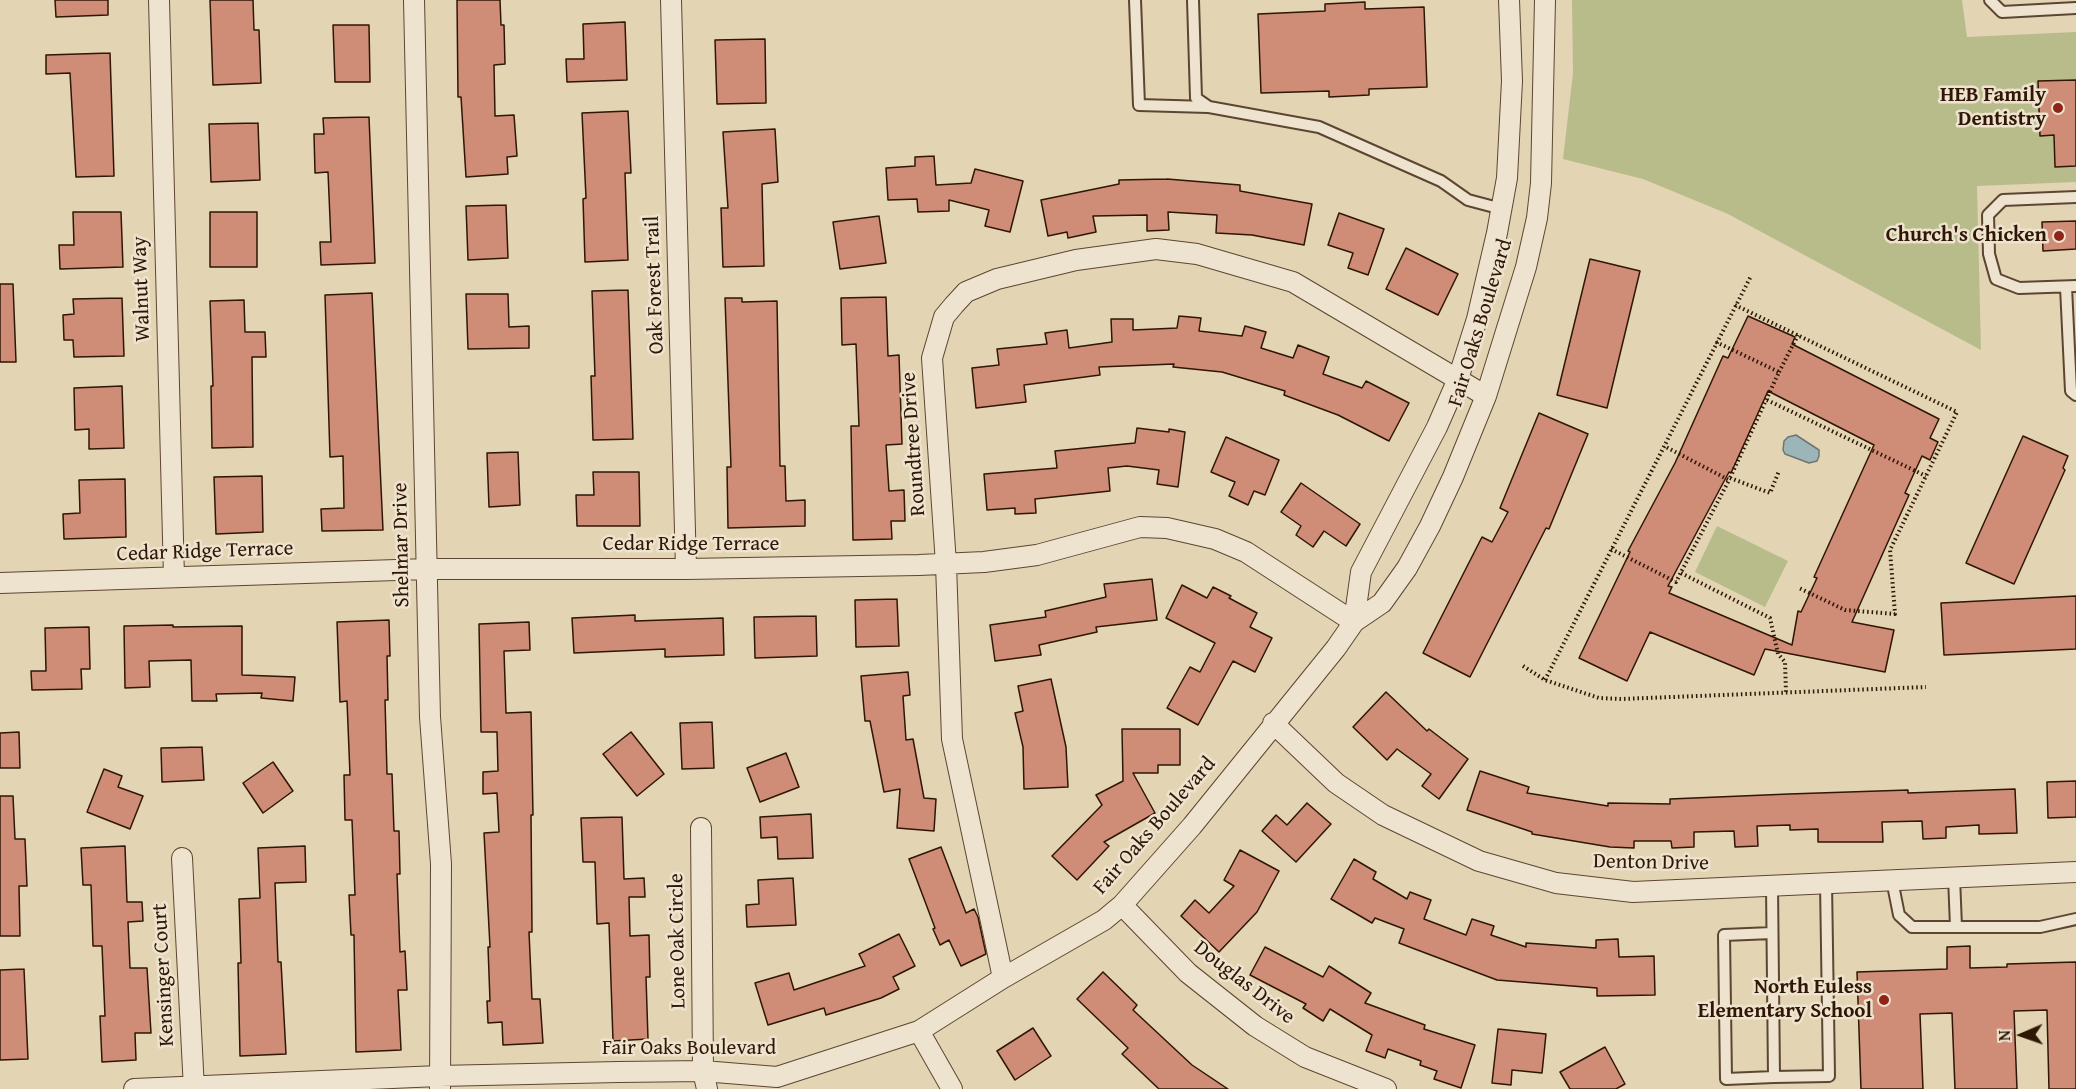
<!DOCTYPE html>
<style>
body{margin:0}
#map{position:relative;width:2076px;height:1089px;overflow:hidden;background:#e3d4b4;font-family:"Gentium Book Plus",serif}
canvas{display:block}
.north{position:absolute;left:1992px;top:1005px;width:60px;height:60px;-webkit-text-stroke:4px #ede3ce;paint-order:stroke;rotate:268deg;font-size:16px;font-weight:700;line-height:24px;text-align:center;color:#2f1605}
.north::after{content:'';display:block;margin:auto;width:21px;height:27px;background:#2f1605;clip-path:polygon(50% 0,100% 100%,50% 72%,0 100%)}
</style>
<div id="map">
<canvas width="2076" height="1089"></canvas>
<div class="north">N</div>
</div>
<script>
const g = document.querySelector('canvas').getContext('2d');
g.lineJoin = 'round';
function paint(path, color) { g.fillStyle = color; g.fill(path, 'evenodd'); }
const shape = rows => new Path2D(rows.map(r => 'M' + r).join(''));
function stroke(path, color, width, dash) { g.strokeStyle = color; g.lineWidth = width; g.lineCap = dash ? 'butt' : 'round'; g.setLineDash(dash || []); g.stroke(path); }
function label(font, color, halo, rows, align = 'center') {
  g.font = font + ' "Gentium Book Plus",serif'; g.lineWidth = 5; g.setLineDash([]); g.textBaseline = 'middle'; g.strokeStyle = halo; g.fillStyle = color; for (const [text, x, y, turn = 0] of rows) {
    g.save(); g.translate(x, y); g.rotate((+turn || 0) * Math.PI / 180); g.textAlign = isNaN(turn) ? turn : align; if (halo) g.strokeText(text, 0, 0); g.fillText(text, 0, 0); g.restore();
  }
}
paint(shape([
 [1572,0,1962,0,1967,37,2076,32,2076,182,1977,186,1981,350,1728,214,1643,179,1563,159,1573,73],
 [1717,526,1788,561,1765,607,1695,572]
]), '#b8bc8a');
const water = shape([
 [1796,435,1819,450,1819,456,1817,461,1809,463,1785,454,1783,450,1784,441,1788,437,1796,435]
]);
paint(water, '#9cb5b9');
stroke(water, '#707571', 1.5);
const building = shape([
 [55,0,108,0,108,15,56,17,55,0],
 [210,0,253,0,254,30,259,30,261,83,213,85,210,0],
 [457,0,500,0,501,25,504,25,505,64,494,65,495,116,514,115,517,156,507,157,508,174,466,177,461,97,458,97,457,0],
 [1365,2,1365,9,1424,7,1427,87,1369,89,1369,95,1329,97,1329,91,1261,93,1258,14,1325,11,1325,4,1365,2],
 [625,22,627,80,567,82,566,59,584,59,583,24,625,22],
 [333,25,369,25,370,82,335,82,333,25],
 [765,39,766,103,717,104,715,40,765,39],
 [110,53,114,176,76,177,70,73,46,74,46,55,110,53],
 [2076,80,2076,166,2055,167,2054,135,2040,136,2038,81,2076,80],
 [628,111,631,173,625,173,628,260,585,262,583,199,586,198,582,113,628,111],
 [369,117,375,263,321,265,320,242,331,242,328,172,315,173,314,134,324,134,323,118,369,117],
 [258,123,260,180,211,182,209,124,258,123],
 [775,129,778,182,762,184,764,266,723,267,721,208,728,208,723,132,775,129],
 [934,156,936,185,971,183,975,169,1023,181,1010,232,985,226,989,210,949,200,949,211,918,212,917,199,888,200,886,168,915,166,915,157,934,156],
 [1167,179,1240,185,1240,191,1312,204,1304,245,1252,235,1216,233,1217,215,1168,212,1169,230,1147,231,1147,215,1093,216,1096,232,1068,238,1067,232,1048,236,1041,200,1119,184,1119,180,1167,179],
 [506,205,508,258,468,260,466,206,506,205],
 [73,212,121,212,123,267,60,269,59,245,74,245,73,212],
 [210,212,257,212,257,267,210,267,210,212],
 [1339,213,1384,229,1368,275,1348,268,1353,253,1328,245,1339,213],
 [879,216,886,263,840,269,833,222,879,216],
 [2076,221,2076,249,2043,251,2042,222,2076,221],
 [1406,248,1458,274,1438,315,1386,289,1406,248],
 [1590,259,1640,271,1607,408,1557,395,1590,259],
 [0,284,13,284,16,362,0,362,0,284],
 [628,290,633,439,593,440,591,376,595,376,592,291,628,290],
 [372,293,383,530,322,531,321,509,344,508,343,456,330,457,325,295,372,293],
 [466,294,508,294,509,327,529,326,529,348,468,349,466,294],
 [886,297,888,356,899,355,902,444,886,445,889,491,904,490,905,521,891,521,892,539,853,540,851,426,859,426,856,344,842,345,841,298,886,297],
 [122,298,124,356,74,357,73,340,64,340,63,315,74,314,73,299,122,298],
 [725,298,742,298,742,302,777,301,780,466,785,466,786,501,805,500,805,526,728,528,727,467,731,467,725,298],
 [244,300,245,332,265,332,266,357,252,357,253,447,212,448,211,386,213,386,210,301,244,300],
 [1179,316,1201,318,1199,331,1242,336,1245,326,1266,332,1261,348,1293,358,1298,345,1329,357,1323,374,1362,388,1366,381,1409,403,1389,441,1338,415,1284,395,1285,391,1222,372,1173,367,1174,364,1099,367,1100,375,1024,385,1026,402,976,408,972,368,999,365,997,349,1047,344,1045,333,1067,330,1069,348,1112,342,1111,319,1133,319,1133,330,1177,328,1179,316],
 [1748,316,1795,337,1792,344,1939,419,1930,438,1938,442,1930,460,1922,456,1905,493,1909,495,1852,622,1894,630,1885,672,1765,649,1754,675,1650,632,1627,681,1579,658,1630,552,1628,551,1675,463,1723,356,1728,358,1748,316],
 [1768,391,1874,445,1814,577,1817,578,1801,612,1798,611,1792,645,1669,593,1672,587,1668,586,1729,472,1731,473,1768,391],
 [122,386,124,448,89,449,89,429,75,430,74,388,122,386],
 [1539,413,1588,434,1549,529,1546,528,1470,677,1423,653,1482,537,1492,542,1508,512,1500,508,1539,413],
 [1137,428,1169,432,1169,429,1185,432,1178,487,1157,484,1159,470,1127,466,1108,468,1110,491,1035,499,1036,513,1015,514,1015,508,987,510,984,474,1057,468,1055,451,1135,443,1137,428],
 [2023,436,2068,456,2063,468,2065,470,2014,584,1966,563,2023,436],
 [1226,437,1279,460,1265,495,1254,491,1248,505,1229,496,1235,482,1211,472,1226,437],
 [518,452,520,505,489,507,487,453,518,452],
 [593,472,639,472,640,526,577,526,576,495,594,495,593,472],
 [262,476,263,532,216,534,214,477,262,476],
 [125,479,126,537,64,539,63,514,80,513,79,480,125,479],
 [1301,483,1360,524,1346,546,1324,531,1313,547,1296,535,1301,526,1281,512,1301,483],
 [1152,579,1157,620,1096,627,1097,632,1039,645,1041,655,995,661,990,625,1046,617,1045,611,1106,597,1104,584,1152,579],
 [1182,585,1207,598,1213,587,1231,596,1229,598,1257,613,1250,627,1272,638,1255,672,1233,661,1198,725,1167,708,1190,667,1200,672,1215,643,1166,618,1182,585],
 [2076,596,2076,649,1944,655,1941,603,2076,596],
 [897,599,899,646,856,647,855,600,897,599],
 [635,615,635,621,723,618,724,655,665,657,665,649,574,653,572,618,635,615],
 [816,616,817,656,755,658,754,617,816,616],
 [389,620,390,656,387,656,388,700,385,700,387,774,392,774,394,831,399,831,400,874,397,874,400,952,405,951,407,990,398,990,401,1050,356,1052,354,935,351,935,349,895,355,895,352,820,345,820,344,775,350,775,347,701,340,702,337,622,389,620],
 [529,622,530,650,504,651,506,713,531,712,533,815,531,815,532,932,529,932,532,999,540,999,543,1043,503,1045,502,1022,488,1023,487,1001,490,1001,488,947,490,947,484,833,499,832,497,793,483,794,483,772,498,771,497,732,481,732,479,624,529,622],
 [173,625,173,627,242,626,242,675,295,677,293,701,261,698,262,693,216,694,217,701,192,701,191,660,149,661,150,687,125,688,124,626,173,625],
 [89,627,90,669,81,669,82,689,32,690,31,671,46,671,45,628,89,627],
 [908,672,910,695,903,696,906,740,913,739,924,798,936,799,934,831,897,828,900,789,884,792,870,721,865,721,861,676,908,672],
 [1051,679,1066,747,1068,787,1024,789,1023,747,1015,713,1023,711,1018,686,1051,679],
 [1386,692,1427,731,1429,729,1468,759,1439,799,1422,786,1431,774,1397,749,1387,760,1353,727,1386,692],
 [712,722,714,768,682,769,680,723,712,722],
 [1122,729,1180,729,1180,765,1158,765,1158,773,1133,773,1155,813,1104,842,1109,846,1077,880,1052,856,1102,805,1096,795,1123,781,1122,729],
 [19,732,20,768,0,768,0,733,19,732],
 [631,732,664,774,637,796,603,754,631,732],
 [202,747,204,780,162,782,161,748,202,747],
 [786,753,799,787,760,802,747,768,786,753],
 [273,762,293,791,263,813,243,783,273,762],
 [104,769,122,776,118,787,143,796,130,829,87,812,104,769],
 [1480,771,1529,787,1527,793,1608,806,1608,803,1670,804,1670,799,1789,794,1908,790,1908,793,2015,789,2017,833,1979,834,1979,825,1946,827,1946,838,1923,839,1922,821,1882,822,1883,842,1818,842,1818,829,1790,830,1790,825,1757,826,1758,846,1735,847,1734,831,1694,832,1694,847,1672,848,1671,841,1634,841,1634,848,1610,847,1532,834,1532,832,1467,810,1480,771],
 [2076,781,2076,817,2048,818,2047,782,2076,781],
 [0,796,13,796,15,839,25,839,27,886,19,886,20,936,0,936,0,796],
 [1307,803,1331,824,1296,862,1262,831,1276,815,1287,825,1307,803],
 [811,814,813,858,778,859,777,837,761,838,760,817,811,814],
 [622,817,624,879,644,878,645,897,629,897,630,936,649,935,650,977,646,977,648,1039,613,1041,609,923,597,924,595,862,583,862,581,818,622,817],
 [125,846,127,902,142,902,143,921,128,922,130,968,147,968,151,1033,135,1033,136,1060,102,1062,100,1016,105,1016,102,946,93,946,91,885,83,885,81,848,125,846],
 [305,846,306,882,275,883,278,962,281,962,286,1054,240,1056,238,963,241,963,239,899,260,898,258,848,305,846],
 [941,847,966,913,974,909,978,917,986,954,961,966,949,940,940,945,933,929,935,928,909,859,941,847],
 [1240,850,1279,871,1257,912,1219,952,1181,916,1195,900,1209,913,1234,886,1224,880,1240,850],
 [1354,859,1376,872,1373,879,1407,899,1410,892,1431,900,1424,919,1466,935,1472,919,1494,926,1491,935,1526,947,1526,943,1596,948,1596,940,1618,939,1619,957,1654,956,1655,995,1597,996,1597,988,1497,980,1399,943,1404,929,1375,918,1372,923,1331,899,1354,859],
 [793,878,796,925,747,927,746,905,759,904,758,880,793,878],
 [899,934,915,966,893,977,899,989,881,998,826,1015,824,1008,768,1025,755,983,789,973,794,990,865,966,859,954,899,934],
 [1970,946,1970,968,2007,967,2007,964,2076,962,2076,1089,2049,1089,2047,1010,2014,1011,2017,1089,1955,1089,1952,1013,1920,1014,1923,1089,1861,1089,1857,972,1947,969,1947,947,1970,946],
 [1265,947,1323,977,1329,966,1371,993,1365,1003,1425,1025,1424,1029,1475,1045,1461,1088,1434,1079,1437,1071,1420,1065,1421,1061,1388,1049,1385,1058,1366,1051,1372,1035,1330,1009,1323,1021,1303,1008,1306,1004,1250,975,1265,947],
 [24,969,28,1059,0,1060,0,970,24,969],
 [1103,972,1137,1005,1133,1010,1192,1065,1228,1089,1159,1089,1122,1054,1128,1048,1077,999,1103,972],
 [1033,1028,1051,1056,1015,1080,997,1051,1033,1028],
 [1498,1029,1546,1034,1542,1073,1512,1070,1511,1085,1492,1083,1498,1029],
 [1605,1047,1625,1084,1616,1089,1570,1089,1560,1072,1605,1047]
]);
paint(building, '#cf8c77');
stroke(building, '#2f1605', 1.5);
const service = shape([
 [1135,0,1139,105,1208,107],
 [1193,0,1196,98,1209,107,1319,127,1441,181,1468,200,1502,209],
 [1990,0,2002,12,2076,8],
 [2076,197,2003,200,1988,215,1989,254,1996,279,2019,288,2076,286],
 [2066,287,2071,391,2076,395],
 [1954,877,1956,927],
 [1892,880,1899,915,1912,927,2040,927,2076,919],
 [1772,886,1774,1077,1829,1076,1826,883],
 [1772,933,1724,935,1726,1079,1774,1077]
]);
const minor = shape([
 [159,0,174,577],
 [414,0,430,717,441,864,440,1089],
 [671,0,686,569],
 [0,583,427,569,686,569,919,565,984,562,1037,555,1140,527,1167,528,1215,539,1246,552,1354,622],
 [1354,622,1361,572,1437,427,1458,379,1477,319,1497,233,1507,178,1512,81,1509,0],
 [1273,723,1336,783,1383,815,1479,861,1556,883,1633,892,2076,872],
 [701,828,703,1071,707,1089],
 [182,858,194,1089],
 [1122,905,1188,973,1255,1026,1305,1057,1386,1089],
 [1003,978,952,739,946,564,932,358,944,317,954,305,966,292,997,279,1076,260,1156,249,1197,254,1293,282,1486,396],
 [919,1031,952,1089],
 [134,1089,439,1076,618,1072,703,1071,777,1077,919,1031,1003,978,1104,920,1122,905,1192,826,1336,648,1354,622,1382,603,1407,568,1430,526,1453,477,1486,396,1526,267,1537,218,1541,183,1545,0]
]);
stroke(service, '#5c4631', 14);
stroke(minor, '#5c4631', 22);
stroke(shape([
 [1735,305,1957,412,1890,550,1895,614,1845,610,1799,588],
 [1716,342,1779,372,1729,480],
 [1779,372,1798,335],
 [1767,400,1926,476],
 [1730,478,1770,493,1779,471],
 [1611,549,1676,582,1729,480,1664,446],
 [1681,573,1770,618,1778,654,1785,662,1786,693],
 [1523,666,1545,680,1599,698,1621,699,1926,687],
 [1545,680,1751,276]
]), '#2f1605', 4, [1.5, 3]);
stroke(service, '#ede3ce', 10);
stroke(minor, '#ede3ce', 20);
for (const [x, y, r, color] of [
 [2058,108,6,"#8f2418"],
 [2059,236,6,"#8f2418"],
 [1884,1000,6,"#8f2418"]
]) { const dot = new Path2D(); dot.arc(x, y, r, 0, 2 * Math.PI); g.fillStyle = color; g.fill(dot); stroke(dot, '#ede3ce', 2); }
label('bold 21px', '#2f1605', '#ede3ce', [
 ["HEB Family",2046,96],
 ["Dentistry",2046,120],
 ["Church's Chicken",2047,236],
 ["North Euless",1872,988],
 ["Elementary School",1872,1012]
], 'right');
label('21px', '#2f1605', '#ede3ce', [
 ["Oak Forest Trail",655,285,-92],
 ["Walnut Way",142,289,-92],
 ["Fair Oaks Boulevard",1481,323,-73],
 ["Roundtree Drive",914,444,-94],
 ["Shelmar Drive",402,545,-91],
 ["Cedar Ridge Terrace",691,545],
 ["Cedar Ridge Terrace",205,552,-2],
 ["Fair Oaks Boulevard",1155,826,-49],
 ["Denton Drive",1651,863,1],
 ["Lone Oak Circle",678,941,-91],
 ["Kensinger Court",164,975,-93],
 ["Douglas Drive",1244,983,38],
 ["Fair Oaks Boulevard",689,1049]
]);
</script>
